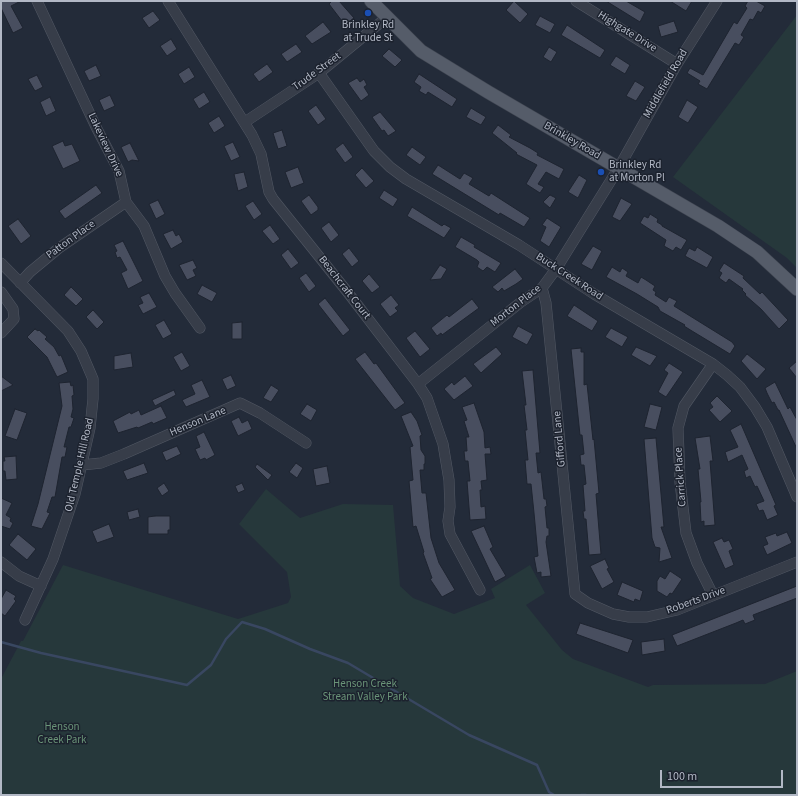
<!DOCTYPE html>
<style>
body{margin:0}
#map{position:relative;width:798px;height:796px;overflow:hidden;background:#232b39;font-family:"Source Sans 3",sans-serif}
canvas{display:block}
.frame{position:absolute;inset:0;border:2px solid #b2b8c5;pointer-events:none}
.scale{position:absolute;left:660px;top:770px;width:123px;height:18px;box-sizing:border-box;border:2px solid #b2b8c5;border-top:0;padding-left:5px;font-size:12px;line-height:14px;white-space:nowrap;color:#b2b8c5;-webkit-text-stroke:3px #1c222e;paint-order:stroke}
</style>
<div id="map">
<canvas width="798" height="796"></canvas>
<div class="frame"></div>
<div class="scale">100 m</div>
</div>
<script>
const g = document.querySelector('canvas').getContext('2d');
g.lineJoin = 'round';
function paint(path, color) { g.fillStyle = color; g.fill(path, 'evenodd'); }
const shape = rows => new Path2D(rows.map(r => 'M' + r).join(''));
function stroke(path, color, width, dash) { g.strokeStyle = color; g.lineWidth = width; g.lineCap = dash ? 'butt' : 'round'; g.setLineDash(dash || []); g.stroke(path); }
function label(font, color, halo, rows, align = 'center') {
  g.font = font + ' "Source Sans 3",sans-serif'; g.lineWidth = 3; g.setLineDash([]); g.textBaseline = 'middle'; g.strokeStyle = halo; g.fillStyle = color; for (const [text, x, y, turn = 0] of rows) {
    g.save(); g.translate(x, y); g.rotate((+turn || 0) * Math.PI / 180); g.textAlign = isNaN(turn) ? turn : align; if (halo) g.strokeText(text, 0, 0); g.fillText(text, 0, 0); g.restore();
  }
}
paint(shape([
 [797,15,797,268,787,258,673,177],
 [266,489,300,518,343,504,393,505,400,586,413,598,454,614,495,598,491,589,530,565,545,593,526,605,562,650,573,659,648,687,653,685,765,684,797,671,797,795,1,795,1,679,21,641,23,641,63,565,238,619,288,603,291,597,287,572,239,524]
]), '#26383b');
stroke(shape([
 [1,642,41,653,187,685,211,665,226,639,242,622,265,629,310,649,348,663,469,735,537,765,549,792,554,795],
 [581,795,586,795]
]), '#394761', 2.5);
const building = shape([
 [1,1,21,1,11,6,23,28,13,33,1,8,1,1],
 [332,1,339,1,354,18,345,25,329,4,332,1],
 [514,1,528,14,520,23,506,10,514,1],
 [606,1,626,1,645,12,640,22,606,1],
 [670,1,692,1,686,11,670,1],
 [748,1,756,1,765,6,761,13,758,11,753,20,750,19,741,35,744,37,739,45,735,43,707,89,698,84,700,81,687,73,690,68,703,75,734,22,737,24,747,8,745,6,748,1],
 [153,11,160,20,149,28,142,18,153,11],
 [540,16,555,24,550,33,535,25,540,16],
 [674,21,678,32,661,37,658,26,674,21],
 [323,22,331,32,312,44,305,36,323,22],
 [567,25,605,50,600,58,561,35,567,25],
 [171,39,177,49,167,56,160,46,171,39],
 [296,44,302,52,287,62,281,54,296,44],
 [549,47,557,52,551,62,543,57,549,47],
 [389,49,402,60,395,67,382,56,389,49],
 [616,56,630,65,625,74,610,65,616,56],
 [267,64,273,72,259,82,253,74,267,64],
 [96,65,101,76,89,81,84,71,96,65],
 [189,67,195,77,184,84,178,74,189,67],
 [419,74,457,99,452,107,428,92,426,95,419,91,421,87,414,82,419,74],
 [37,75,43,87,35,91,28,79,37,75],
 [357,78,360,82,364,79,367,85,364,87,369,95,361,101,348,83,357,78],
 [635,81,645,87,636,101,626,96,635,81],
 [204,92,210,102,199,109,193,99,204,92],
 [110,95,115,106,104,111,99,100,110,95],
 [50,97,56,111,46,116,40,102,50,97],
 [687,100,698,107,688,123,678,117,687,100],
 [316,105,326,119,318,125,308,111,316,105],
 [471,108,486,117,481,125,466,117,471,108],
 [380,112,396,131,388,136,384,130,382,131,372,117,380,112],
 [219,116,225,126,214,133,208,123,219,116],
 [498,125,511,135,509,137,530,148,538,153,537,155,564,169,559,179,546,172,538,184,544,187,540,193,526,184,537,165,516,154,517,153,492,133,498,125],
 [282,130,287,146,278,149,273,133,282,130],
 [63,141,65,146,72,144,80,161,63,169,52,146,63,141],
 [233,142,240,157,231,161,224,146,233,142],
 [130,143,139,161,132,160,128,162,121,147,130,143],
 [343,143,353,157,345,163,335,149,343,143],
 [412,147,426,157,420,165,406,155,412,147],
 [438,165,460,179,464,173,473,178,469,184,489,196,491,193,530,218,524,227,500,213,499,215,432,174,438,165],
 [298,167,304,183,291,188,285,172,298,167],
 [362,168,374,181,366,188,355,175,362,168],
 [244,172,248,187,238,191,234,174,244,172],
 [579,175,587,180,578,198,568,192,579,175],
 [96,185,102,193,65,219,59,211,96,185],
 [384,190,398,199,393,207,379,198,384,190],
 [309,195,318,207,318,210,311,215,301,201,309,195],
 [550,195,556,198,550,208,543,202,550,195],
 [621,198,632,204,620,221,612,217,621,198],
 [158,200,165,214,156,219,149,204,158,200],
 [253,201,262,214,254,220,245,206,253,201],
 [412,207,442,226,444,224,451,228,444,238,407,216,412,207],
 [650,214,658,219,657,222,662,225,662,226,687,240,681,250,676,247,673,251,664,246,666,240,640,223,644,216,648,218,650,214],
 [547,218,561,227,549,247,540,241,546,227,542,225,547,218],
 [18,219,31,236,21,244,8,226,18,219],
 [329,222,339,235,331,242,321,228,329,222],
 [270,225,280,239,273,244,262,231,270,225],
 [173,230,176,236,179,234,183,242,171,249,163,234,173,230],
 [461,237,475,245,474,247,501,263,495,272,487,267,483,271,477,267,479,262,477,260,455,247,461,237],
 [123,241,143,281,128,289,121,273,127,270,120,257,117,258,115,252,117,251,114,245,123,241],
 [593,246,602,251,592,270,581,264,593,246],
 [697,247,713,257,707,268,685,256,689,248,695,251,697,247],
 [349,248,359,261,352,267,342,254,349,248],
 [288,249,299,263,291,269,281,255,288,249],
 [193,260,197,268,193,270,196,276,187,280,179,265,193,260],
 [724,263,744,276,743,278,760,294,762,292,788,320,779,329,761,309,745,295,746,294,742,290,743,289,729,279,726,283,719,278,722,273,719,271,724,263],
 [440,265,447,269,441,279,430,280,440,265],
 [612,267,620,272,622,268,628,272,626,276,638,283,641,277,646,280,655,286,653,290,656,292,655,295,666,302,669,297,677,301,674,306,732,342,735,346,730,354,692,331,684,326,685,325,660,311,658,307,637,294,606,277,612,267],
 [515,269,523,279,516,284,504,291,502,288,498,292,492,287,515,269],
 [306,273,316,286,309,292,299,278,306,273],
 [369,274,380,287,372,293,362,281,369,274],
 [202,285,217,293,212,302,197,294,202,285],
 [71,287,83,299,76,306,64,295,71,287],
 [149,293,157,307,143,314,138,305,143,303,140,297,149,293],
 [391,295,399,305,395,308,398,311,390,317,380,304,391,295],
 [325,298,350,330,343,336,318,304,325,298],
 [472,299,479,308,442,335,441,333,437,336,431,328,447,315,449,317,472,299],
 [574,305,598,321,592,331,567,316,574,305],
 [93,310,104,322,97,329,86,317,93,310],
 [164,320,172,334,163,339,155,325,164,320],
 [242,322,242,339,232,339,232,323,242,322],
 [518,326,533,334,527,345,512,337,518,326],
 [611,328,628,337,622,347,605,337,611,328],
 [35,329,38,331,39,330,47,337,45,339,54,347,59,356,61,355,68,372,57,377,47,357,27,337,35,329],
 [415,331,430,349,420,357,406,338,415,331],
 [496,347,502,354,481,373,473,364,496,347],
 [636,347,657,356,650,366,631,355,636,347],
 [581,348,581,352,584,352,584,385,587,384,593,440,594,439,599,493,596,494,601,554,589,555,586,519,584,519,583,511,585,511,583,485,586,484,584,465,581,465,580,455,584,454,582,435,580,435,571,349,581,348],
 [182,352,190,366,181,371,173,357,182,352],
 [365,352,374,364,376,363,405,403,395,410,355,359,365,352],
 [131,353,133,367,114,370,114,356,131,353],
 [747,354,766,369,757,379,741,361,747,354],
 [797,361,797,378,789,368,797,361],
 [669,363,683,372,666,397,658,392,668,373,664,370,669,363],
 [533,370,540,453,536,453,538,473,541,472,544,499,546,499,547,506,545,507,547,528,549,528,549,536,547,536,546,542,551,576,541,577,541,572,537,573,534,557,538,556,534,513,531,484,527,484,525,460,528,460,525,430,527,430,524,405,526,405,522,371,533,370],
 [231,375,236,386,227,390,222,379,231,375],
 [1,376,13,385,1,391,1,376],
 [465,376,473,386,454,400,444,389,452,382,454,385,465,376],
 [202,380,210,397,186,407,182,400,195,394,191,385,202,380],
 [70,382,71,386,73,385,74,395,72,396,73,409,71,417,74,418,71,427,69,427,64,447,67,447,65,457,62,457,55,497,52,497,47,512,50,513,42,529,31,526,38,504,62,406,59,383,70,382],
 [775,382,788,409,790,407,797,420,797,449,779,410,778,410,774,402,772,403,767,393,765,388,775,382],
 [271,385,279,390,271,402,263,398,271,385],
 [174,390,176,395,155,406,152,400,174,390],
 [717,396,732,411,720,422,709,410,713,407,710,403,717,396],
 [474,403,484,432,485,448,490,447,491,454,485,454,487,480,481,481,482,490,480,490,481,507,485,506,486,519,470,520,467,481,470,481,468,461,465,461,464,451,467,451,466,437,469,437,464,421,467,420,462,407,474,403],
 [307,404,317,410,311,421,300,414,307,404],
 [650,404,662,407,656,430,644,427,650,404],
 [161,406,167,418,153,424,152,422,138,428,137,427,118,433,113,421,130,412,131,414,139,410,141,415,161,406],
 [15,409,27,413,17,440,5,436,15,409],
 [411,412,417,421,422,435,420,436,421,450,425,456,425,464,424,464,424,470,420,470,422,493,426,493,431,538,439,563,455,590,442,597,430,579,432,578,423,553,424,552,416,526,413,527,409,481,413,480,410,447,413,446,401,416,411,412],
 [239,417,242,423,248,420,252,429,238,436,231,421,239,417],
 [741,424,776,505,774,506,778,515,767,520,763,510,759,511,756,504,764,501,757,486,755,487,750,476,746,478,744,471,748,469,742,455,728,462,725,452,738,447,730,430,741,424],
 [204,432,215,455,206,460,205,458,200,460,195,449,200,447,196,436,204,432],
 [710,436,713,461,710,461,715,525,704,526,704,521,701,522,700,502,701,502,698,469,700,469,695,438,710,436],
 [656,438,664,527,661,527,672,558,659,562,660,548,655,547,652,538,644,439,656,438],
 [177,446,181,454,166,461,162,452,177,446],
 [16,456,17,479,6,480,5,471,3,471,3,461,5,461,4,457,16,456],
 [144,463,148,473,127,480,123,471,144,463],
 [296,463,303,468,297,478,289,472,296,463],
 [257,464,272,475,268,480,255,467,257,464],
 [327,466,330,483,316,486,313,469,327,466],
 [164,483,169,491,162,496,157,488,164,483],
 [242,483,245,490,238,493,235,486,242,483],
 [1,498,12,503,6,515,11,518,10,521,13,523,10,529,1,526,1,498],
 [138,509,140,517,129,520,127,512,138,509],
 [155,516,170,516,170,530,168,530,168,534,148,534,148,517,155,516],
 [109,524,114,537,97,543,92,531,109,524],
 [484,526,493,547,490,549,506,576,495,582,471,531,484,526],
 [787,532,792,543,767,555,763,546,768,544,765,537,776,533,777,536,787,532],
 [18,534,36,549,27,560,9,545,18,534],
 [722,538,724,542,729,540,733,549,729,551,734,565,725,569,713,542,722,538],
 [605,559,609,568,607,569,614,582,602,589,590,566,605,559],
 [670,571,682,579,672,594,670,593,667,597,657,591,657,581,660,576,665,579,670,571],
 [622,582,643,591,640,601,635,599,634,602,617,595,622,582],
 [797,586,797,598,753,615,755,620,745,624,743,620,736,623,677,646,672,635,797,586],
 [6,590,16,596,14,599,16,601,5,616,1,613,1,599,6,590],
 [580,623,633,640,628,653,576,634,580,623],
 [664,639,665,651,642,655,641,642,664,639]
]);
paint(building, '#484e5f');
stroke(building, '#1e2430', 1);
const minor = shape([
 [37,1,96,127,119,171,126,202,144,226,165,276,175,293,200,328],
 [168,1,252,135,261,154,269,192,273,199,349,294,418,384,427,398,443,444,449,480,450,507,448,521,450,534,480,590],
 [576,1,677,64],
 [319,73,374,151,390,167,406,179,519,245,594,294,713,364,727,375,740,387,755,407,767,427,797,497],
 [245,122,319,73,386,18],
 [1,263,68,331,81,351,93,379,93,399,90,428,75,494,53,559,25,620],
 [20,283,30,272,59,248,126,202],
 [542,288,546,303,575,594,588,603,613,614,629,617,647,617,677,610,797,562],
 [1,292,13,309,14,319,1,333],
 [713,364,684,406,678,428,680,482,686,533,697,563,713,595],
 [418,384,521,302,542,288,556,269,618,169,677,64,717,1],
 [82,465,101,463,124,454,240,403,260,413,306,443],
 [1,562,19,576,41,586]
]);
const major = shape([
 [371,1,421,51,488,92,718,226,757,252,797,289]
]);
stroke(minor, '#525864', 11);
stroke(major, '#404652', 14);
stroke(minor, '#373d49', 10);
stroke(major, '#555c69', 13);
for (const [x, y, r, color] of [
 [368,13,4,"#1a4fb4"],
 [601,172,4,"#1a4fb4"]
]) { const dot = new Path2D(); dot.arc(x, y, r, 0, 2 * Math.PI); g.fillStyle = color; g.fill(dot); stroke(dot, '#1c222e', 1.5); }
label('11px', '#b2b8c5', '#1c222e', [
 ["Brinkley Rd",368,26],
 ["at Trude St",368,39],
 ["Brinkley Rd",609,166,"left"],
 ["at Morton Pl",609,179,"left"]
]);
label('11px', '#b2b8c5', '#1c222e', [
 ["Highgate Drive",627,32,32],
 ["Trude Street",317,72,-36],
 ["Middlefield Road",666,84,-60],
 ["Brinkley Road",572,141,30],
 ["Lakeview Drive",105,145,65],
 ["Patton Place",71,240,-36],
 ["Buck Creek Road",569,277,33],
 ["Beachcraft Court",344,288,52],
 ["Morton Place",516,306,-38],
 ["Henson Lane",198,422,-23],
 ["Gifford Lane",560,439,-95],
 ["Old Temple Hill Road",80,465,-77],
 ["Carrick Place",681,477,-94],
 ["Roberts Drive",696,601,-20]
]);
label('11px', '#6a9478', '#1c222e', [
 ["Henson Creek",365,685],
 ["Stream Valley Park",365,698],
 ["Henson",62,728],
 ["Creek Park",62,741]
]);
</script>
